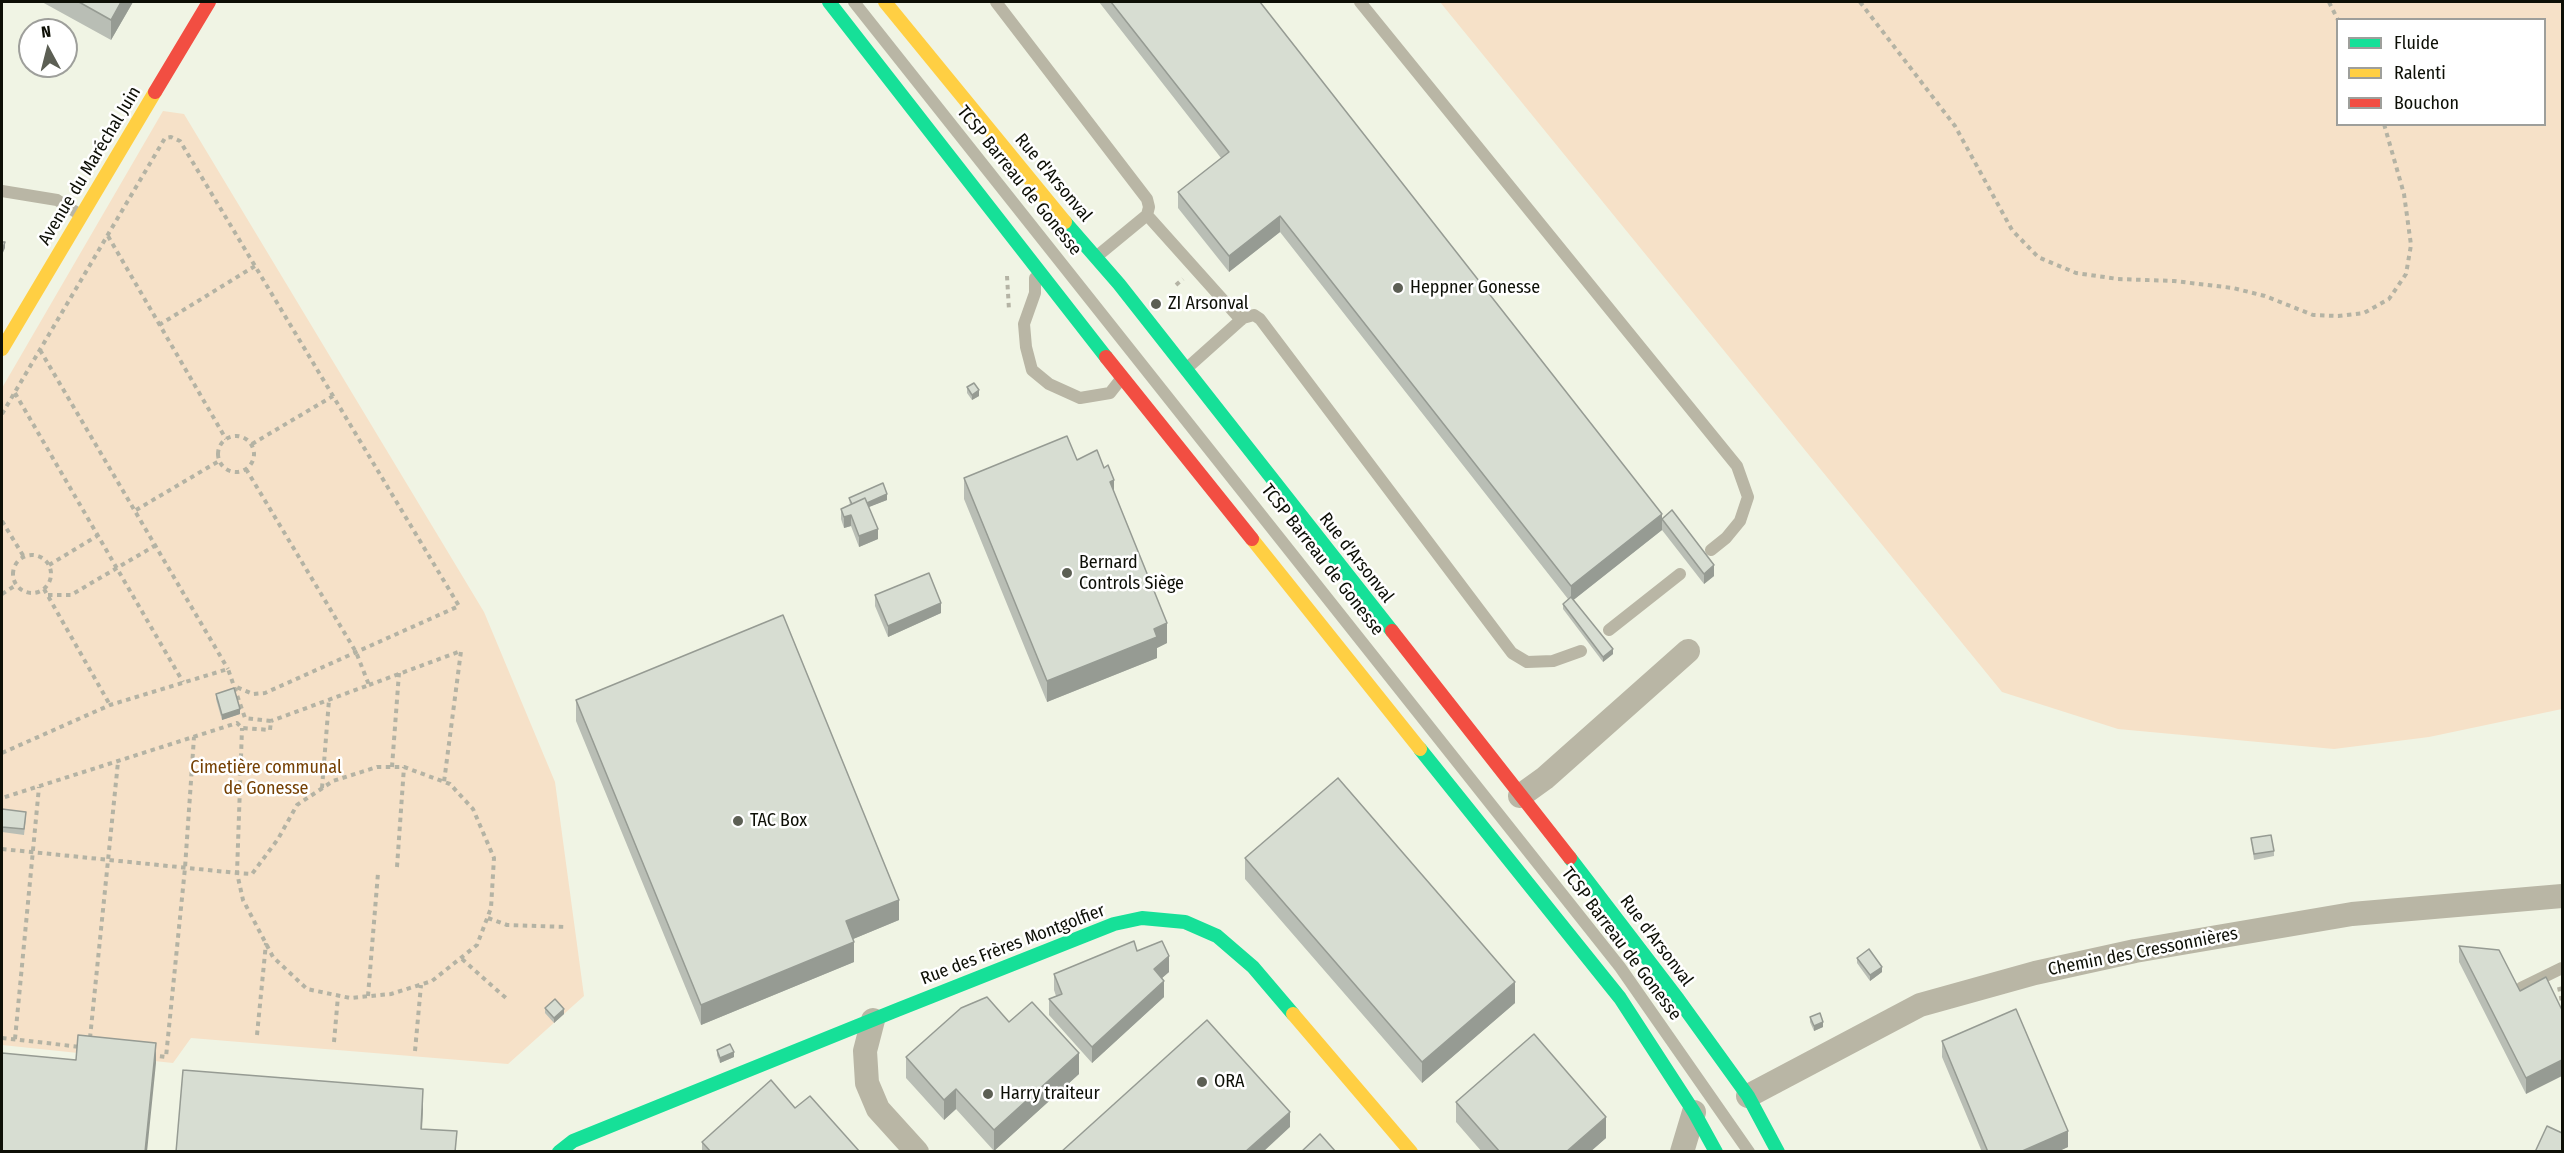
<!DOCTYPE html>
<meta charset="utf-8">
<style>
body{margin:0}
#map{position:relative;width:2564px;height:1153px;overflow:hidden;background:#f0f4e4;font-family:"Fira Sans Condensed",sans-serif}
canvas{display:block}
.frame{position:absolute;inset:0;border:3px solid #0d0f06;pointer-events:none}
.legend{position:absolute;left:2336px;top:18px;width:210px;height:108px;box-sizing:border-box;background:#fff;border:2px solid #9e9f9b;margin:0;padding:8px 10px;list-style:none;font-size:18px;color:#0d0f06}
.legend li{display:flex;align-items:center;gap:12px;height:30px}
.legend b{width:30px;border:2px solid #9e9f9b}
.north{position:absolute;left:18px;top:18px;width:60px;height:60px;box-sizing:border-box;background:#fff;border:2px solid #9e9f9b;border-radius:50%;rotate:353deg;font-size:16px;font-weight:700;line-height:24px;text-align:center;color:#0d0f06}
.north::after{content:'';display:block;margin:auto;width:21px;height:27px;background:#5c5f54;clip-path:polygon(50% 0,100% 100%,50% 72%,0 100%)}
</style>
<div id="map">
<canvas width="2564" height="1153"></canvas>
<div class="frame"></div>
<ul class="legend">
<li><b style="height:8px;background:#16e098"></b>Fluide</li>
<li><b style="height:8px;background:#ffcf43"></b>Ralenti</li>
<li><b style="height:8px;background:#f24e42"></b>Bouchon</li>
</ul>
<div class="north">N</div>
</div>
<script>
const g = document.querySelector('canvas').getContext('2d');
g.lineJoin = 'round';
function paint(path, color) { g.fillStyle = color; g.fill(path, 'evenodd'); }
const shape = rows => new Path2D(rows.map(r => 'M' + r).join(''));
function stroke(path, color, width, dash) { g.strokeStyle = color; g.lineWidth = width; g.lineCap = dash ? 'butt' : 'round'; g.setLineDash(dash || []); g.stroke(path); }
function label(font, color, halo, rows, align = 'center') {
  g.font = font + ' "Fira Sans Condensed",sans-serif'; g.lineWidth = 5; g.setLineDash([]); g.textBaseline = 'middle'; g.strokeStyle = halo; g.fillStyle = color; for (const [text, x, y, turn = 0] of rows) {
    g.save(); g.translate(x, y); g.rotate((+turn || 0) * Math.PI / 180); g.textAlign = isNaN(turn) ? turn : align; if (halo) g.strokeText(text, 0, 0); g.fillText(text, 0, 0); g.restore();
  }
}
paint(shape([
 [1440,2,2562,2,2562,709,2429,737,2334,749,2118,729,2002,692],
 [2338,20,2544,20,2544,124,2338,124],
 [163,111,184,114,484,612,555,782,584,996,508,1064,191,1038,173,1063,2,1045,2,388]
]), '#f6e1c8');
stroke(shape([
 [1860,2,1955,126,2012,230,2038,257,2076,273,2118,279,2174,281,2233,288,2265,296,2313,315,2338,316,2364,313,2389,299,2406,274,2411,245,2404,194,2384,124],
 [2329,2,2338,20],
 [108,236,226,439],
 [1007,276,1009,310],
 [1176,285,1183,279],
 [159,325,255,266],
 [40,350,228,669],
 [15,393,183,682],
 [2,414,165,138,171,137,180,141,459,606,265,693,253,694,234,686],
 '218 454a18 18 0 1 1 36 0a18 18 0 1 1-36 0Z',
 [252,444,333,396],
 [246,469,356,652,369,685,271,721],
 [136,510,219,461],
 [2,521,24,557],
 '13 574a19 19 0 1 1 38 0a19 19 0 1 1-38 0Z',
 [49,565,97,536],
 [44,589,110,705],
 [2,594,16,585],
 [48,595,71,595,156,545],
 [369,685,461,651,444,782],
 [2,753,110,705,228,669,245,718,271,721,270,730,242,728,237,723,2,798],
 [392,767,399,673],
 [322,788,329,700],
 [2,849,237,873,252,874,278,839,297,805,333,781,377,767,404,767,450,784,473,809,494,858,491,908,477,945,432,981,391,994,350,998,307,989,273,957,243,900,237,873,242,728],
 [397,867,404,767],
 [488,918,507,925,567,927],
 [462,959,507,999],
 [2559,987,2562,1002],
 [368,996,378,873],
 [257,1035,266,943],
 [2,1038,81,1047],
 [90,1038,118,762],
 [15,1039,39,787],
 [334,1042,338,996],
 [415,1051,421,985],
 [151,1055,166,1057,185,868,194,737]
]), '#b4b3a4', 4, [4.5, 4.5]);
stroke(shape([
 [854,2,1620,967,1749,1152],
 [996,2,1147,199,1149,207,1147,215,1096,257],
 [1360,2,1737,466,1748,497,1740,521,1726,538,1711,550],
 [2,191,57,200,79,214],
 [1147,215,1241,320],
 [1035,278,1035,293,1024,324,1026,347,1032,370,1049,384,1080,398,1110,393,1121,379],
 [1186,369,1243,318,1254,315,1260,319,1512,653,1527,662,1553,661,1581,651],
 [1609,630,1680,574],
 [2521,988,2562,968]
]), '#b9b6a5', 12);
stroke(shape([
 [1520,796,1545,778,1688,651],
 [873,1020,865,1051,867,1083,878,1109,917,1152],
 [1748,1096,1920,1005,2035,973,2135,951,2352,914,2562,896],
 [1682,1152,1694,1112]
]), '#b9b6a5', 24);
stroke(shape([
 [829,2,1106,357],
 [1065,222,1119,284,1392,631],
 [1420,749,1620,998,1694,1112,1716,1152],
 [1570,858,1678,999,1748,1096,1778,1152],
 [559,1152,573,1141,897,1010,1114,924,1142,918,1185,922,1217,936,1253,967,1293,1014]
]), '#16e098', 14);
stroke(shape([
 [885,2,1065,222],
 [2,349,155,92],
 [1252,539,1420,749],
 [1293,1014,1411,1152]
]), '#ffcf43', 14);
stroke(shape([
 [155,92,209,2],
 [1106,357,1252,539],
 [1392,631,1570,858]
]), '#f24e42', 14);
paint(shape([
 [42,2,133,2,111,40],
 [1099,2,1260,2,1662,519,1714,576,1704,584,1662,530,1573,600,1613,654,1603,662,1563,609,1563,604,1568,599,1280,232,1229,272,1178,208,1178,192,1221,158],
 [967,387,979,396,972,400,967,393],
 [1077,460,1114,493,1167,643,1157,648,1157,658,1047,702,964,499,964,478],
 [849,498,887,500,868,507,878,539,859,547,851,526,844,528,841,519,841,509,850,505],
 [875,595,941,613,888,637,875,606],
 [216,694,240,714,222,720,216,699],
 [576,700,899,920,853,939,854,962,701,1025,576,721],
 [2,809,26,817,24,835,2,832],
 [2251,838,2274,851,2274,856,2254,860],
 [1245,858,1515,1003,1422,1083,1245,879],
 [2459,946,2520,991,2562,1010,2526,1094,2459,962],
 [1137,951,1169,972,1162,978,1164,997,1092,1063,1049,1015,1049,999,1056,996,1054,990,1054,974],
 [1857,958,1882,972,1870,981,1857,963],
 [545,1008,564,1014,554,1023,545,1013],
 [1810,1017,1823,1027,1814,1031,1810,1022],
 [1009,1022,1079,1074,994,1151,956,1109,944,1120,906,1078,906,1057],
 [1942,1041,2068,1147,2057,1152,1982,1152,1942,1057],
 [717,1050,734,1057,720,1063,717,1055],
 [1456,1102,1606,1138,1590,1152,1482,1152,1456,1122],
 [795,1108,860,1152,702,1152,702,1142]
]), '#b9beb5');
paint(shape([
 [121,2,133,2,111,40,111,20],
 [1280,216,1280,232,1229,272,1229,256],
 [5,242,5,248,2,255,2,250],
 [979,390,979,396,972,400,972,395],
 [1114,480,1114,501,1110,482],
 [887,494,887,500,854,513,854,508],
 [1662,514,1662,530,1571,602,1571,586],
 [851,515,851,526,844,528,844,517],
 [878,529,878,539,859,547,859,536],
 [1714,565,1714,576,1704,584,1704,574],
 [941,603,941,613,888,637,888,626],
 [1167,623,1167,643,1157,648,1157,658,1047,702,1047,681],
 [1613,649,1613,654,1603,662,1603,657],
 [240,709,240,714,222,720,222,715],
 [899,900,899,920,846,942,846,921],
 [854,942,854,962,701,1025,701,1005],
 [1169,956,1169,972,1154,985,1154,969],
 [1882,967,1882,972,1870,981,1870,975],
 [1164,981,1164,997,1092,1063,1092,1047],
 [1515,982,1515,1003,1422,1083,1422,1062],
 [564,1009,564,1014,554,1023,554,1018],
 [1823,1022,1823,1027,1814,1031,1814,1026],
 [156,1043,156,1063,147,1152,145,1152],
 [734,1052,734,1057,720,1063,720,1058],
 [1079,1053,1079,1074,994,1151,994,1130],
 [2562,1060,2562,1076,2526,1094,2526,1078],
 [423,1089,423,1109,421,1150,421,1129],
 [956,1089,956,1109,944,1120,944,1100],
 [1290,1112,1290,1127,1263,1152,1245,1152],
 [1606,1117,1606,1138,1590,1152,1566,1152],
 [2068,1131,2068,1147,2057,1152,2020,1152]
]), '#969b93');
const building = shape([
 [79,2,121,2,111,20,79,2],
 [1111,2,1260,2,1662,514,1571,586,1280,216,1229,256,1178,192,1229,152,1111,2],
 [2,242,5,242,2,250,2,242],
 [974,383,979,390,972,395,967,387,974,383],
 [1067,436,1077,460,1097,450,1104,468,1108,465,1114,480,1110,482,1167,623,1154,629,1157,637,1047,681,964,478,1067,436],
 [883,483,887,494,867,503,865,498,852,504,849,498,883,483],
 [865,498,878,529,859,536,851,515,844,517,841,509,865,498],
 [1672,510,1714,565,1704,574,1662,519,1672,510],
 [929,573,941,603,888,626,875,595,929,573],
 [1571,597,1613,649,1603,657,1563,604,1571,597],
 [783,615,899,900,846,921,854,942,701,1005,576,700,783,615],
 [234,688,240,709,222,715,216,694,234,688],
 [1338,778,1515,982,1422,1062,1245,858,1338,778],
 [2,809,26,812,24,829,2,827,2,809],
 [2271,835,2274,851,2254,854,2251,838,2271,835],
 [1134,941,1137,951,1162,941,1169,956,1154,969,1164,981,1092,1047,1049,999,1062,994,1054,974,1134,941],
 [2459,946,2499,950,2520,991,2546,977,2562,1010,2562,1060,2526,1078,2459,946],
 [1869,949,1882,967,1870,975,1857,958,1869,949],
 [987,997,1009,1022,1032,1002,1079,1053,994,1130,956,1089,944,1100,906,1057,961,1008,987,997],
 [555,999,564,1009,554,1018,545,1008,555,999],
 [2016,1009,2068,1131,2020,1152,1988,1152,1942,1041,2016,1009],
 [1820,1013,1823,1022,1814,1026,1810,1017,1820,1013],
 [1207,1020,1290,1112,1245,1152,1061,1152,1207,1020],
 [1534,1034,1606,1117,1566,1152,1500,1152,1456,1102,1534,1034],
 [78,1035,156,1043,145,1152,2,1152,2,1053,76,1060,78,1035],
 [730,1044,734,1052,720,1058,717,1050,730,1044],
 [183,1070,423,1089,421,1129,457,1131,455,1152,176,1152,183,1070],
 [771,1080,795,1108,810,1096,860,1152,711,1152,702,1142,771,1080],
 [2547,1126,2562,1133,2562,1152,2535,1152,2547,1126],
 [1320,1134,1336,1152,1301,1152,1320,1134]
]);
paint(building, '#d7ddd2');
stroke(building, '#969b93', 1.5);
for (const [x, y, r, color] of [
 [1398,288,6,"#5c5f54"],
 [1156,304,6,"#5c5f54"],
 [1067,573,6,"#5c5f54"],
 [738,821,6,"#5c5f54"],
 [1202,1082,6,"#5c5f54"],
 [988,1094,6,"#5c5f54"]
]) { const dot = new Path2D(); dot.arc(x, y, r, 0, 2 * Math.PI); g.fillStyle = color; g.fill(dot); stroke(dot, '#fff', 2); }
label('18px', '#0d0f06', '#fff', [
 ["Avenue du Maréchal Juin",90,166,-59],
 ["Rue d'Arsonval",1053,178,50],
 ["TCSP Barreau de Gonesse",1019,181,51],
 ["Rue d'Arsonval",1356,558,52],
 ["TCSP Barreau de Gonesse",1322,560,52],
 ["Rue d'Arsonval",1656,941,53],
 ["TCSP Barreau de Gonesse",1621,944,53],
 ["Rue des Frères Montgolfier",1013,945,-21],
 ["Chemin des Cressonnières",2143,952,-11]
]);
label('18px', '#0d0f06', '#fff', [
 ["Heppner Gonesse",1410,288],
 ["ZI Arsonval",1168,304],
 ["Bernard",1079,563],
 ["Controls Siège",1079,584],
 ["TAC Box",750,821],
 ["ORA",1214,1082],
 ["Harry traiteur",1000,1094]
], 'left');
label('18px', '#764104', '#fff', [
 ["Cimetière communal",266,768],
 ["de Gonesse",266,789]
]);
</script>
